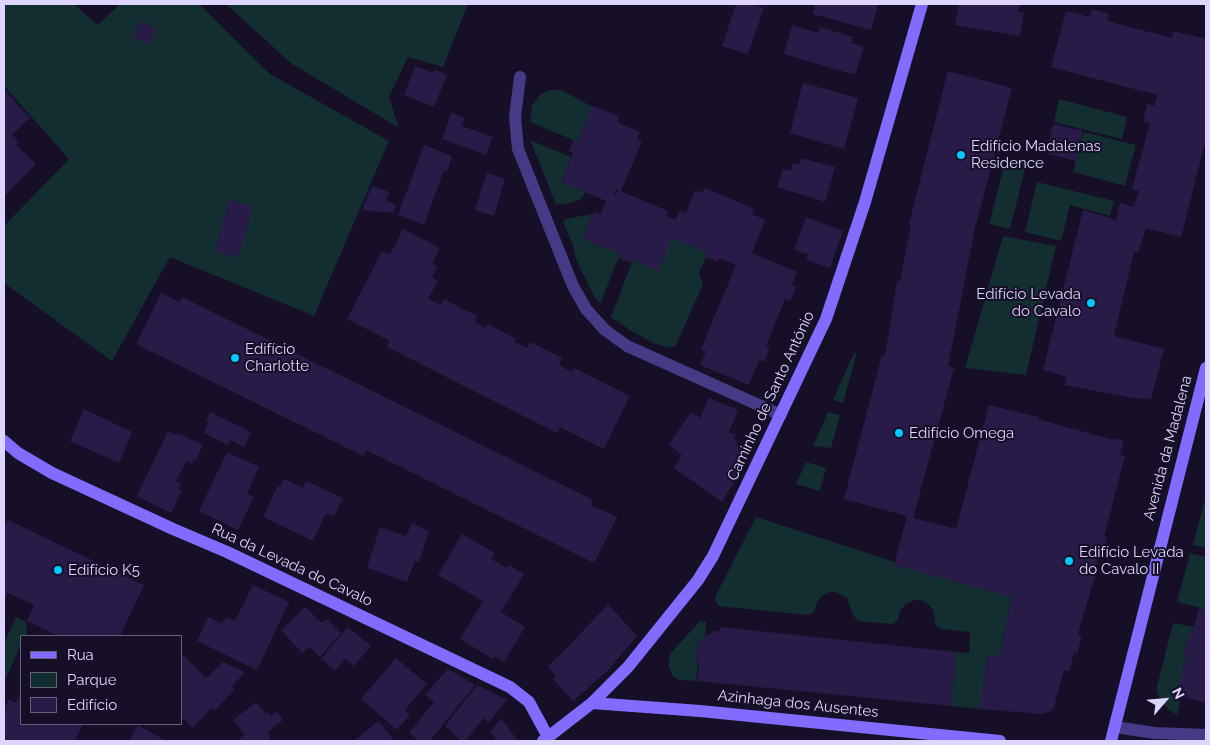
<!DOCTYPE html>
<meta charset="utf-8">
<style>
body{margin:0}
#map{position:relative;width:1210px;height:745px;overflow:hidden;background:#160f27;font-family:Raleway,sans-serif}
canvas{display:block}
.frame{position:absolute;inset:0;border:5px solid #ded5ff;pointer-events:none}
.legend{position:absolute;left:20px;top:635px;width:162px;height:90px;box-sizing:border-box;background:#160f27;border:1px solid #665e7d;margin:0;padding:6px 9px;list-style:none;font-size:15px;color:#ded5ff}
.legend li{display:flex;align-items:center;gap:10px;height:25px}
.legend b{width:25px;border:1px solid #665e7d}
.north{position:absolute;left:1140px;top:675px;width:50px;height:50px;-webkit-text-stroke:4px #160f27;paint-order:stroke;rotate:63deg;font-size:14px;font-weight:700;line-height:20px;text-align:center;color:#ded5ff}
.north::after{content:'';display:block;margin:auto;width:18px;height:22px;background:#ded5ff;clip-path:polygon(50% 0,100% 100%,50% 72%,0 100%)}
</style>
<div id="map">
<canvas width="1210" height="745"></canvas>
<div class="frame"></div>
<ul class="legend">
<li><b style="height:6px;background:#816cff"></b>Rua</li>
<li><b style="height:14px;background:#122e31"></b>Parque</li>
<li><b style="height:14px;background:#291b48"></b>Edifício</li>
</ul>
<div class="north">N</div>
</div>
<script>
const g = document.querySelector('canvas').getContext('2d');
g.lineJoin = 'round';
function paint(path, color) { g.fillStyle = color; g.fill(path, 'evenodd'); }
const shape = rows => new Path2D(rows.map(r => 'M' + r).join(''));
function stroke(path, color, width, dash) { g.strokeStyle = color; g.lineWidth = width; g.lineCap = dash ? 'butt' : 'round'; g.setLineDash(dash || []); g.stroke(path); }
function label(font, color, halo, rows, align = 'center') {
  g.font = font + ' Raleway,sans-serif'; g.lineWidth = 4; g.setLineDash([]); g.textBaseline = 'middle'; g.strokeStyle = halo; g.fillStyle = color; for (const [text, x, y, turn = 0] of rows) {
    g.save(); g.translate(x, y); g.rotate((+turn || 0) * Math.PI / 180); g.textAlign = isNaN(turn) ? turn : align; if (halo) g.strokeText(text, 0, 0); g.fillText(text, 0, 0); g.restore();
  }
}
paint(shape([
 [4,4,74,4,98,25,120,4,199,4,270,74,389,141,314,316,170,257,112,361,4,283,4,226,69,159,4,86],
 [226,4,468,4,443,67,408,57,389,97,399,128,292,64],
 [549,90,561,90,593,107,578,142,530,122,532,105,540,95],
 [1059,99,1127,117,1122,139,1054,122],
 [1084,132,1136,145,1125,186,1073,172],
 [530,140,571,157,561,182,586,192,580,200,566,204,556,204],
 [1006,159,1026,165,1010,229,989,224],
 [1037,182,1114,201,1110,216,1070,205,1061,241,1025,232],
 [593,214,583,239,620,254,600,304,594,296,576,259,573,245,563,222,565,219],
 [1003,236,1056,246,1026,375,965,368],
 [672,238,706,252,704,256,706,257,699,273,703,284,676,345,670,348,653,343,633,332,611,317,633,260],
 [854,353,857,353,843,403,833,400],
 [828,412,840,415,831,448,813,446],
 [806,462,826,468,820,491,796,484],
 [1206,495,1206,548,1193,545],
 [756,517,895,562,894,564,1012,597,1000,656,980,709,951,706,956,652,969,653,970,632,941,629,935,624,934,611,928,604,923,601,914,600,906,604,900,611,898,620,893,624,858,621,853,615,847,598,835,592,830,592,822,596,816,604,814,612,808,615,718,606,715,600,716,595],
 [1190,553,1206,557,1205,609,1177,602],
 [16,617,26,622,27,633,25,636,21,636,21,645,4,682,4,644],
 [700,621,706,622,705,636,697,645,696,660,698,665,696,681,679,680,673,676,670,670,668,665,670,654],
 [1173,623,1194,627,1192,634,1189,634,1184,654,1187,655,1177,695,1181,697,1177,715,1168,709,1162,702,1156,691]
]), '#122e31');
paint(shape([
 [736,4,752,4,764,8,748,54,722,46],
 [815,4,878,4,871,30,813,14],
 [959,4,1020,4,1018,12,1024,13,1020,36,955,25],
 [1092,9,1109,14,1107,21,1172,38,1173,31,1206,39,1206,138,1181,237,1146,228,1138,253,1134,252,1114,336,1164,349,1151,399,1133,398,1064,385,1067,377,1043,370,1083,210,1116,220,1120,203,1134,207,1139,191,1132,189,1150,123,1143,121,1147,104,1154,106,1157,95,1051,67,1066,11,1090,17],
 [142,20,157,30,147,45,132,36],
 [792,25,818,33,820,27,853,37,851,43,864,47,855,75,784,54],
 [415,66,434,73,435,70,447,75,434,107,404,95],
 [948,71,1012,88,975,228,948,366,954,368,913,518,956,529,989,405,1038,417,1038,419,1113,440,1113,438,1124,441,1120,455,1125,456,1104,536,1107,537,1102,555,1099,555,1093,576,1095,576,1078,634,1082,636,1077,654,1074,653,1069,671,1064,670,1054,707,1051,711,1042,714,980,709,987,655,1000,656,1012,597,894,565,907,516,844,499,882,355,885,356,897,281,900,281,911,224,909,224],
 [803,83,858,98,844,149,790,133],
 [4,89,30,118,12,135,19,141,16,145,36,164,4,197],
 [593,106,619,116,617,122,640,132,637,139,642,141,621,191,616,189,614,194,616,195,618,190,668,211,666,216,676,220,680,210,686,213,695,190,703,193,705,188,754,209,752,214,765,220,752,253,797,272,792,285,796,287,790,301,785,299,766,346,770,348,764,362,759,360,749,385,700,365,706,351,701,349,736,265,719,258,718,262,704,256,706,252,672,238,658,271,633,260,632,263,618,258,620,254,583,239,594,212,600,215,606,201,561,182,573,153,569,151,574,140,578,142],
 [451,113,465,118,462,126,493,137,486,155,442,139],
 [1053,124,1083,131,1076,161,1046,153],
 [424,145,452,156,447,172,444,170,424,225,398,215],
 [801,158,835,167,825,202,777,187,783,169,791,171,793,163,800,165],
 [487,173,505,179,494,216,475,210],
 [372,186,389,192,386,201,396,204,393,213,362,210],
 [229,200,253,207,238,258,215,251],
 [806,217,843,231,830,268,806,260,808,254,794,250],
 [403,229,440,248,432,264,437,267,432,278,438,281,428,299,441,305,444,299,477,316,474,322,486,328,488,324,516,339,514,342,527,348,530,342,562,358,559,365,572,372,574,368,630,396,604,449,560,427,557,433,387,347,390,341,347,319,382,251,390,255],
 [161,293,180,302,182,297,593,500,591,505,617,517,594,563,366,450,363,456,136,344],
 [709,398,738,410,729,432,736,435,734,439,738,441,736,444,749,451,744,462,745,463,722,502,674,468,682,455,669,445,691,412,700,418],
 [84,409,132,432,119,463,70,441],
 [210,412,251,432,244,447,230,440,228,445,204,433,208,423,206,422],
 [168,431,176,435,178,433,203,445,196,460,194,459,192,463,187,461,176,481,181,484,179,489,182,490,171,513,137,496],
 [227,452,259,467,247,493,254,497,238,530,199,511],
 [284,479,303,488,306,481,343,498,334,516,326,513,313,541,263,517,278,485,280,487],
 [8,520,144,585,120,636,59,636,27,621,34,605,8,593,4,602,4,526],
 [412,523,429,531,419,562,415,561,407,582,367,568,380,527,406,536],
 [462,534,495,553,491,559,507,568,509,565,524,574,501,612,525,627,504,662,495,657,493,659,460,639,483,601,438,575],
 [253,585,289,602,257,670,197,641,208,617,222,624,226,617,235,621],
 [608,604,637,636,608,670,573,701,553,679,556,677,548,666,568,647],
 [305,607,322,623,327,619,341,633,320,657,310,647,302,653,281,630],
 [1199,608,1206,609,1206,703,1176,695,1187,655,1184,654,1189,634,1192,634],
 [348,627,371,646,354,666,345,659,335,671,321,659],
 [720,627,956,652,951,706,697,681,699,665,696,659,697,645,705,636,715,631,720,631],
 [184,656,206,678,223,662,245,672,232,686,235,689,214,711,212,708,193,728,181,717,181,658],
 [396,658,427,684,405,710,410,715,397,730,361,699],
 [448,669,475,685,430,741,419,741,409,733,434,702,425,694],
 [477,685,507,700,489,722,484,718,465,741,461,741,445,726],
 [21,692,21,724,83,724,75,741,4,741,4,710,9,699,16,703],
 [256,702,266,714,268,712,271,716,277,711,283,720,267,732,271,738,266,741,237,741,245,735,233,720],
 [501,718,517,740,516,741,497,741,490,732],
 [378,721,395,741,354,741],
 [138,725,166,741,129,741]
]), '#291b48');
stroke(shape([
 [520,77,515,117,518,149,573,286,586,309,605,330,627,346,781,415],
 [1115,727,1155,733,1206,735]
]), '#453a86', 12);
stroke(shape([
 [4,441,18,453,52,473,173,529,227,552,510,687,529,702,548,737],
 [592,703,700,711,1000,741],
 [543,741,592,703,628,667,698,580,713,556,826,319,865,202,922,4],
 [1111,741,1206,368]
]), '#816cff', 12);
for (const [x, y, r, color] of [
 [961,155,5,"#01c8ff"],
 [1091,303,5,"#01c8ff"],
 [235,358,5,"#01c8ff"],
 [899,433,5,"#01c8ff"],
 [1069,561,5,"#01c8ff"],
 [58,570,5,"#01c8ff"]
]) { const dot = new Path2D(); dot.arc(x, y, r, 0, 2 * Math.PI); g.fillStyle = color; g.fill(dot); stroke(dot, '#160f27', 2); }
label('15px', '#ded5ff', '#160f27', [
 ["Edifício Madalenas",971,146],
 ["Residence",971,163],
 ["Edifício Levada",1081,294,"right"],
 ["do Cavalo",1081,311,"right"],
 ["Edifício",245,349],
 ["Charlotte",245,366],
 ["Edifício Omega",909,433],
 ["Edifício Levada",1079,552],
 ["do Cavalo II",1079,569],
 ["Edifício K5",68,570]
], 'left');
label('15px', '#ded5ff', '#160f27', [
 ["Caminho de Santo António",771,396,-65],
 ["Avenida da Madalena",1168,448,-75],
 ["Rua da Levada do Cavalo",292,565,25],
 ["Azinhaga dos Ausentes",798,704,6]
]);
</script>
